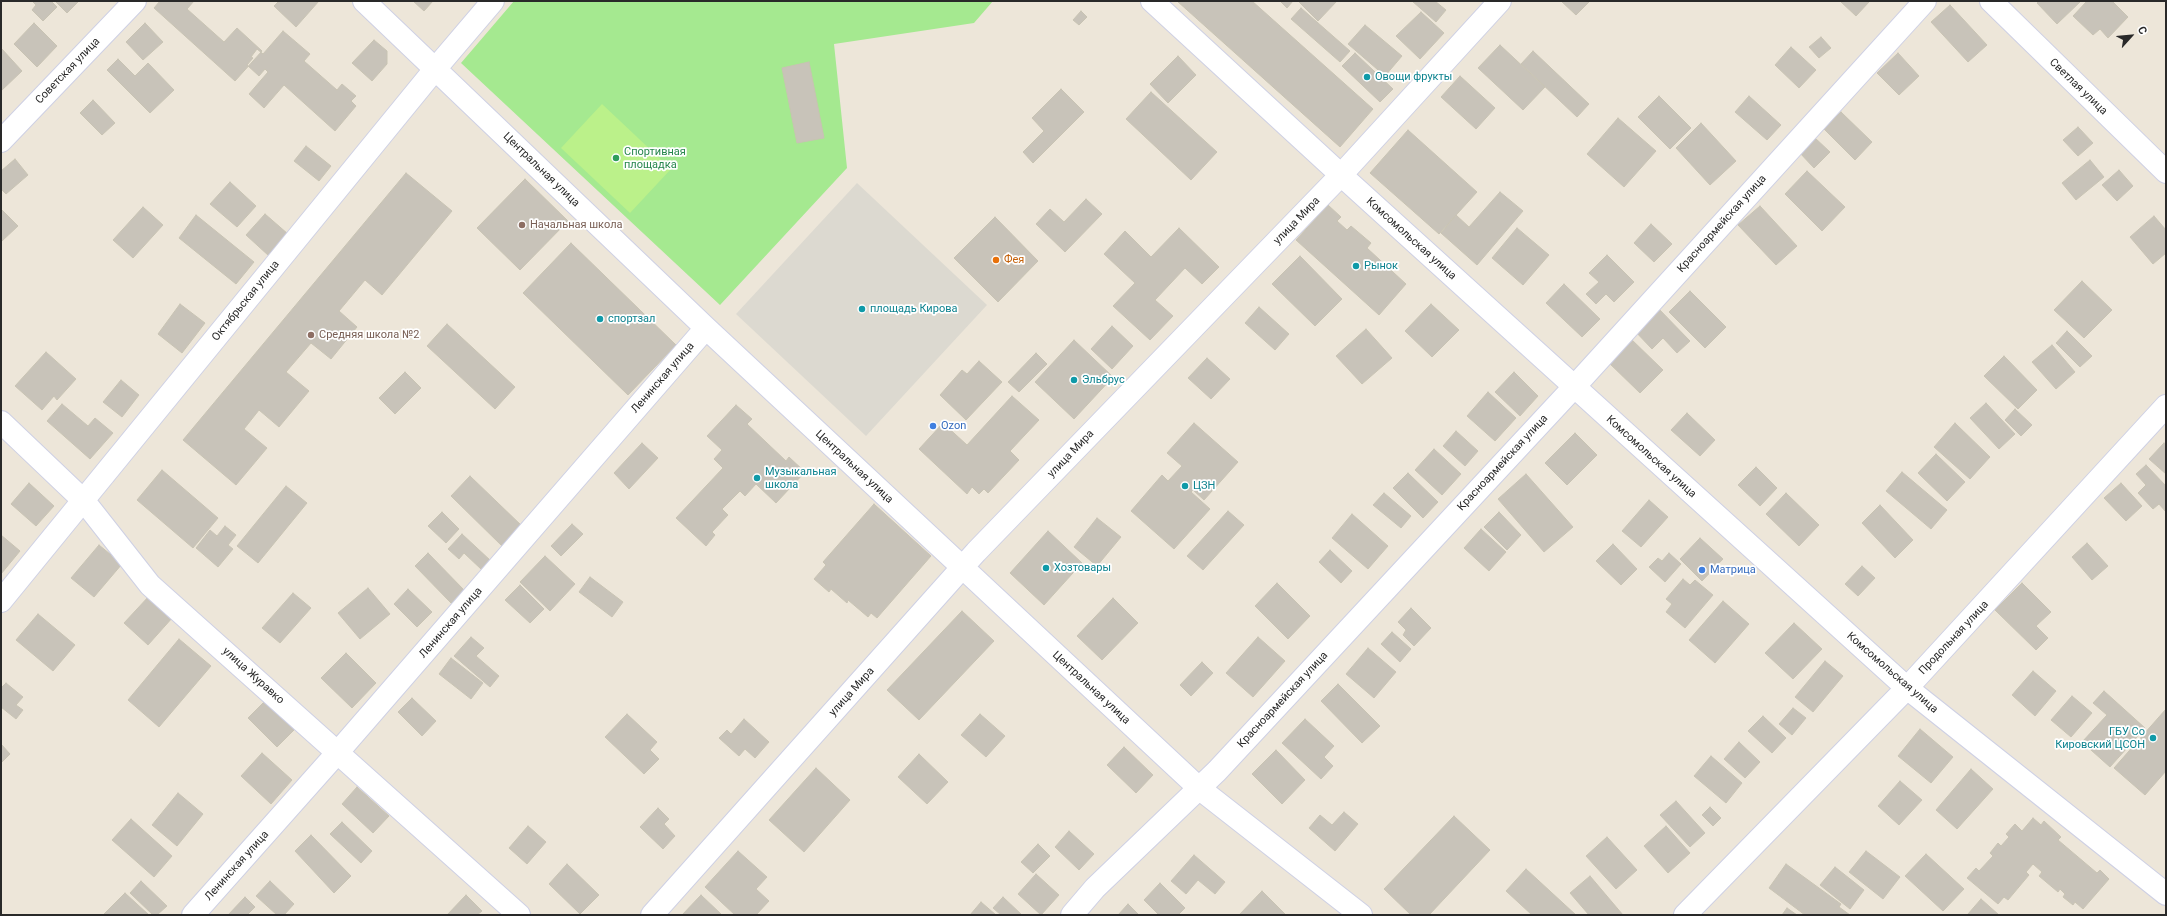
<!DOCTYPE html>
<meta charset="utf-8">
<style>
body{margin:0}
#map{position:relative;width:2167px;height:916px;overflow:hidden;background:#ede6d9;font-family:Roboto,sans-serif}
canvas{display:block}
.frame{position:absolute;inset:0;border:2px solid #292929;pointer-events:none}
.north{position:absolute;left:2111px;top:16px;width:40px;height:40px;-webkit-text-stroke:3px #fff;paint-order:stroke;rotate:63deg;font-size:11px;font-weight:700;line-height:16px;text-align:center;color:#292929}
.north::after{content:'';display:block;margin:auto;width:14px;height:18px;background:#292929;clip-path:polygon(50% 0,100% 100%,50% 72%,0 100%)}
</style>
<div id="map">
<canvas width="2167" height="916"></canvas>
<div class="frame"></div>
<div class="north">С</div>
</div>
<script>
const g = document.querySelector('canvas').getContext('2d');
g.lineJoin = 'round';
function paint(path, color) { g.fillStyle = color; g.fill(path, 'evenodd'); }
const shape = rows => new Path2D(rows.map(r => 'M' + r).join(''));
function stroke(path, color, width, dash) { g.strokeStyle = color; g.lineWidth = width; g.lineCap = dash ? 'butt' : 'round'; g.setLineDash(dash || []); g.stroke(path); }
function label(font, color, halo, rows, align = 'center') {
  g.font = font + ' Roboto,sans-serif'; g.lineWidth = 3.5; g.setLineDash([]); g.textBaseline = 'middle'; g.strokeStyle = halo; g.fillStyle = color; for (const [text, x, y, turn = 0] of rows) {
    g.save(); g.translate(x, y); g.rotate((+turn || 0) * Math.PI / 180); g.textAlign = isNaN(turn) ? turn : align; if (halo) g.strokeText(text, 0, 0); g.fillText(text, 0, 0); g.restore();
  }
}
paint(shape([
 [514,1,993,1,974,23,834,44,847,168,720,305,461,63]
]), '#a5e990');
paint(shape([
 [602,104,671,169,630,213,561,148]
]), '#bbf18a');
paint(shape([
 [857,183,987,305,866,436,736,314]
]), '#dcd9d0');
const building = shape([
 [32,1,51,1,57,7,43,21,32,10,36,5,32,1],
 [55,1,79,1,67,13,55,1],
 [160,1,194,1,187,9,224,42,237,28,262,51,235,81,154,8,160,1],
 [279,1,319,1,296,27,274,6,279,1],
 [413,1,433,1,424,11,413,1],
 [1177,1,1252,1,1373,109,1340,147,1177,1],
 [1280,1,1293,1,1287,8,1280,1],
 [1298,1,1337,1,1318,21,1298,1],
 [1412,1,1435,1,1446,10,1436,22,1412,1],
 [1561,1,1590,1,1576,15,1561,1],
 [1840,1,1867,1,1869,2,1856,16,1840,1],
 [2039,1,2081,1,2057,24,2037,3,2039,1],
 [2087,1,2112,1,2128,17,2108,38,2100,29,2093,35,2073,16,2087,1],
 [1950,5,1987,45,1968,62,1931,22,1950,5],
 [1301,8,1350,51,1340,62,1291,19,1301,8],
 [1081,11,1087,17,1079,25,1073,20,1081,11],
 [1421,12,1444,33,1420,59,1396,36,1421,12],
 [34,23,57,46,37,67,14,44,34,23],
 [145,23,163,42,143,60,126,42,145,23],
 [1365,25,1402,56,1385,76,1348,44,1365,25],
 [283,31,310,54,304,61,337,90,342,84,356,96,351,101,356,106,335,131,284,85,264,108,249,94,268,72,265,69,259,76,247,65,253,58,251,57,257,49,263,54,283,31],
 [1821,37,1831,48,1819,58,1809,47,1821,37],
 [374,40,387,51,387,64,372,81,352,63,374,40],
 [1500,45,1545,87,1523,110,1478,68,1500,45],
 [1791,47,1816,70,1799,88,1775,65,1791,47],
 [1,48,22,71,1,91,1,48],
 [1533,51,1589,104,1577,117,1521,64,1533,51],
 [1355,53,1393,89,1380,102,1342,66,1355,53],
 [1898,53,1919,76,1899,95,1877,73,1898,53],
 [1178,56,1196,75,1168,103,1150,84,1178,56],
 [118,59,135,76,148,63,174,90,150,113,107,70,118,59],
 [809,62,824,138,797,143,782,68,809,62],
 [1460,76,1495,108,1476,129,1441,97,1460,76],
 [1061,89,1084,112,1033,163,1023,152,1044,131,1032,118,1061,89],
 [1151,92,1217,152,1191,180,1126,119,1151,92],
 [1659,96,1691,128,1670,149,1638,117,1659,96],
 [1749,96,1781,125,1767,140,1735,112,1749,96],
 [93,100,115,123,102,135,80,113,93,100],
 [1841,112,1872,142,1855,160,1824,129,1841,112],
 [1618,118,1656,151,1624,187,1587,154,1618,118],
 [1701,123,1736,161,1710,185,1676,148,1701,123],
 [2078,127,2093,143,2078,156,2063,140,2078,127],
 [1408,130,1477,192,1439,234,1370,173,1408,130],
 [1814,137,1830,152,1814,168,1799,152,1814,137],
 [306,146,331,166,319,181,294,161,306,146],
 [15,159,28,175,6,194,1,189,1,171,15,159],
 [2090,160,2104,177,2076,200,2062,183,2090,160],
 [2119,170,2133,186,2117,201,2102,185,2119,170],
 [1807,171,1845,207,1822,231,1785,194,1807,171],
 [406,173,452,211,382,295,365,280,339,311,357,327,331,359,311,343,286,372,309,391,279,427,259,410,244,429,267,448,236,485,183,440,406,173],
 [525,179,568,221,520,270,477,228,525,179],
 [230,182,256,206,237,227,210,204,230,182],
 [1500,192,1523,211,1477,265,1441,233,1456,215,1469,227,1500,192],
 [1086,199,1102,214,1065,252,1036,224,1050,209,1064,222,1086,199],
 [1328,205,1341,217,1337,221,1347,230,1351,226,1371,243,1367,248,1406,284,1379,315,1296,240,1328,205],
 [1760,206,1797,246,1776,265,1738,225,1760,206],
 [143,207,163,225,133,258,113,240,143,207],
 [1,209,18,226,2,241,1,240,1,209],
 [265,214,288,234,269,256,246,235,265,214],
 [196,215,254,262,236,284,179,238,196,215],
 [2154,216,2166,230,2166,253,2153,264,2130,237,2154,216],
 [995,217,1038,261,998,302,954,258,995,217],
 [1651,224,1672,244,1654,262,1634,243,1651,224],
 [1179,228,1219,267,1202,284,1185,268,1155,300,1173,316,1150,340,1113,306,1135,283,1104,254,1125,231,1151,257,1179,228],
 [1517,228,1549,255,1523,285,1492,258,1517,228],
 [571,243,676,345,628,395,523,293,571,243],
 [1607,255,1634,282,1614,302,1606,294,1596,304,1586,294,1599,282,1589,273,1607,255],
 [1300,256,1342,299,1315,326,1272,284,1300,256],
 [2082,281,2112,310,2084,338,2054,310,2082,281],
 [1564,284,1600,319,1582,337,1546,303,1564,284],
 [1690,291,1726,327,1705,348,1669,312,1690,291],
 [180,304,205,323,182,353,158,334,180,304],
 [1431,304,1459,330,1432,357,1405,331,1431,304],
 [1656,306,1690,341,1677,353,1663,338,1652,349,1633,329,1656,306],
 [1259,307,1289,334,1275,350,1245,323,1259,307],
 [447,324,515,387,495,409,427,346,447,324],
 [1112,326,1133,346,1112,369,1091,349,1112,326],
 [1366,329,1392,358,1362,384,1336,356,1366,329],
 [2067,331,2092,356,2080,367,2056,343,2067,331],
 [1629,337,1663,370,1640,393,1606,360,1629,337],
 [1074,340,1113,377,1074,419,1035,382,1074,340],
 [2052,345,2075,372,2056,389,2032,362,2052,345],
 [46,352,76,379,57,400,54,396,42,410,15,386,46,352],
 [1036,353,1047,364,1019,392,1008,382,1036,353],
 [2004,356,2037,390,2018,409,1984,376,2004,356],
 [1207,358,1230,379,1211,399,1188,378,1207,358],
 [979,361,1002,382,966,420,940,395,962,370,967,374,979,361],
 [405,372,421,388,395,414,379,398,405,372],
 [1514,372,1538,396,1520,416,1495,392,1514,372],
 [121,380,139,395,122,417,103,402,121,380],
 [1488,392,1516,418,1495,441,1467,416,1488,392],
 [1012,396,1039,420,1010,451,1019,460,988,493,984,489,979,494,972,487,967,494,919,449,943,423,967,445,1012,396],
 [1986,403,2015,434,1999,449,1970,418,1986,403],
 [62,404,88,426,95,418,113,433,90,459,47,421,62,404],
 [736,405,752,419,747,424,786,461,789,457,805,472,776,503,756,484,745,496,740,491,722,509,728,515,712,532,715,535,706,546,676,518,723,468,714,459,722,450,707,436,736,405],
 [2015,409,2032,425,2021,436,2005,420,2015,409],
 [1687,413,1715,440,1700,456,1671,430,1687,413],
 [1194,423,1238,462,1204,500,1193,490,1191,492,1210,509,1174,549,1131,511,1162,475,1168,481,1182,466,1167,453,1194,423],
 [1955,423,1990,457,1970,479,1934,447,1955,423],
 [1456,431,1478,451,1465,466,1443,446,1456,431],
 [1575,433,1597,455,1567,485,1545,463,1575,433],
 [642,443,658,458,629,489,614,473,642,443],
 [2164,443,2166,446,2166,474,2149,459,2164,443],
 [1434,449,1461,474,1442,495,1415,470,1434,449],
 [1936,454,1965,482,1947,501,1918,473,1936,454],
 [2146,465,2166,486,2166,512,2159,504,2153,509,2138,493,2146,485,2136,474,2146,465],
 [1756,467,1777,488,1760,506,1738,485,1756,467],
 [162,470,218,518,193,548,137,500,162,470],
 [1902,472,1947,510,1931,529,1886,491,1902,472],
 [1408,473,1438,502,1423,518,1393,488,1408,473],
 [1526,474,1573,527,1544,552,1498,499,1526,474],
 [470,476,523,527,503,547,451,496,470,476],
 [29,483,54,506,36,526,11,504,29,483],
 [2121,483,2142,506,2126,521,2104,498,2121,483],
 [286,486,307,503,258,563,237,546,286,486],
 [1384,493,1411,516,1401,528,1373,505,1384,493],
 [1786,493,1819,525,1799,546,1766,514,1786,493],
 [1649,500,1668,517,1641,547,1622,531,1649,500],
 [874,504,931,556,877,618,871,613,868,617,848,600,847,603,831,589,829,592,814,579,826,565,823,562,874,504],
 [1880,505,1913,540,1895,558,1862,523,1880,505],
 [1228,511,1244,525,1203,570,1187,556,1228,511],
 [442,512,459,529,446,543,428,526,442,512],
 [1499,512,1521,535,1507,550,1484,527,1499,512],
 [1352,514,1388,546,1368,569,1332,538,1352,514],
 [1097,518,1121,537,1097,566,1074,547,1097,518],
 [572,524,583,534,561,556,551,546,572,524],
 [225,526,236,535,228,545,233,549,218,567,196,548,210,530,217,536,225,526],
 [1481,529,1506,552,1489,571,1464,548,1481,529],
 [1048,531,1082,563,1044,605,1010,573,1048,531],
 [462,534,491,561,482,570,464,553,459,559,448,549,462,534],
 [1,535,20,551,1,574,1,535],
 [1700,538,1723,559,1702,581,1680,559,1700,538],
 [2087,543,2108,566,2092,580,2072,557,2087,543],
 [1613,544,1637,569,1621,585,1596,561,1613,544],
 [99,545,122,564,94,597,71,578,99,545],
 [1330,550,1352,571,1341,583,1319,562,1330,550],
 [428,553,464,590,451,603,415,566,428,553],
 [1669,553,1681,564,1665,582,1649,567,1658,558,1662,561,1669,553],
 [545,556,575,584,550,611,520,582,545,556],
 [1862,566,1875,578,1858,596,1845,584,1862,566],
 [590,577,623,602,612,617,579,592,590,577],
 [1683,579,1690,585,1695,580,1713,595,1685,628,1666,612,1672,604,1666,599,1683,579],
 [1277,583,1310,616,1288,639,1255,606,1277,583],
 [2022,583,2051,612,2036,626,2048,638,2036,650,1995,610,2022,583],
 [520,585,544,609,530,623,505,600,520,585],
 [368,588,390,614,360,639,338,613,368,588],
 [408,589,432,612,417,627,394,604,408,589],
 [293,593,311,608,280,643,262,628,293,593],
 [150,595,173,617,148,645,124,623,150,595],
 [1113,598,1138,623,1102,660,1077,636,1113,598],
 [1723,601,1749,624,1715,663,1689,640,1723,601],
 [1411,608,1431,628,1414,646,1403,635,1406,630,1398,622,1411,608],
 [962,611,994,641,919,720,887,690,962,611],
 [38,614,75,645,53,671,16,640,38,614],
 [1794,623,1822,649,1793,679,1765,653,1794,623],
 [1392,632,1411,649,1400,662,1381,644,1392,632],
 [471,637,484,648,476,656,499,676,490,687,454,656,471,637],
 [1258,637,1285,661,1253,697,1226,673,1258,637],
 [179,639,211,666,159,727,128,700,179,639],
 [1368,648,1396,672,1374,698,1346,674,1368,648],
 [346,653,376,683,352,708,321,678,346,653],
 [451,658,483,683,471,699,439,674,451,658],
 [1825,661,1843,676,1813,712,1795,697,1825,661],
 [1202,662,1213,673,1191,696,1180,685,1202,662],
 [2033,671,2056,691,2035,716,2012,695,2033,671],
 [6,683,23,697,16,705,23,710,16,719,1,707,1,688,6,683],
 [1338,684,1380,726,1362,743,1321,701,1338,684],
 [2104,691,2145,728,2110,767,2082,742,2107,715,2093,703,2104,691],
 [2072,696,2092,713,2071,737,2051,720,2072,696],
 [412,698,436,721,422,736,398,712,412,698],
 [267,699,296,728,277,747,248,718,267,699],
 [1793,708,1806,718,1792,735,1779,724,1793,708],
 [2166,709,2166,771,2145,795,2114,768,2166,709],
 [627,714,657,742,650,750,659,759,644,774,605,737,627,714],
 [980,714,1005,736,986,757,961,735,980,714],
 [1763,716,1786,738,1772,753,1748,731,1763,716],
 [744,719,769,742,755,758,745,749,739,756,719,738,727,730,731,734,744,719],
 [1305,719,1334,746,1324,757,1333,766,1321,779,1282,743,1305,719],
 [1920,729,1953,757,1931,783,1898,756,1920,729],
 [1739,742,1760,762,1745,778,1724,759,1739,742],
 [1,744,10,754,1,763,1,744],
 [1124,747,1153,775,1136,793,1107,765,1124,747],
 [1276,750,1305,780,1282,804,1252,774,1276,750],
 [262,753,292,780,271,804,241,776,262,753],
 [919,754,948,782,927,804,898,777,919,754],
 [1711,756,1742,783,1726,803,1694,776,1711,756],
 [816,768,850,800,804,852,769,820,816,768],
 [1971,769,1993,789,1957,829,1936,810,1971,769],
 [1900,781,1922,800,1899,825,1878,806,1900,781],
 [357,787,389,816,373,833,342,804,357,787],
 [178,793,203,814,177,846,152,825,178,793],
 [1676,801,1705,833,1690,847,1660,815,1676,801],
 [1710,807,1721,818,1713,826,1702,815,1710,807],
 [658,808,669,819,664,824,675,836,663,849,640,827,658,808],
 [1344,812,1358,824,1335,851,1309,828,1320,815,1332,825,1344,812],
 [1454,816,1490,850,1429,915,1411,915,1384,889,1454,816],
 [2033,818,2041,825,2044,821,2061,837,2058,840,2097,873,2100,870,2109,879,2083,909,2075,902,2073,905,2063,897,2065,894,2060,889,2058,892,2039,876,2042,872,2033,864,2026,872,2029,875,2008,900,2004,897,1998,904,1967,878,1976,868,1979,871,1993,856,1990,853,1998,843,2001,846,2009,837,2006,834,2015,824,2022,831,2033,818],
 [131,819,172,856,154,877,112,840,131,819],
 [342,822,372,851,361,863,330,834,342,822],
 [528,826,546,842,527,864,509,848,528,826],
 [1666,826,1690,853,1668,873,1644,846,1666,826],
 [1069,831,1094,854,1079,870,1055,847,1069,831],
 [311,835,351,876,334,893,295,851,311,835],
 [1607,837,1637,870,1616,889,1586,856,1607,837],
 [1038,844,1050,856,1033,873,1021,862,1038,844],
 [738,851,767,877,756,889,769,901,756,915,735,915,705,887,738,851],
 [1866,851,1900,877,1883,899,1849,872,1866,851],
 [1926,854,1964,889,1943,911,1905,876,1926,854],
 [1194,855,1225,882,1215,894,1198,880,1186,894,1171,881,1194,855],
 [567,864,599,895,580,914,549,884,567,864],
 [1786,864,1841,904,1839,907,1850,915,1805,915,1769,888,1786,864],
 [1835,867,1864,890,1850,909,1820,885,1835,867],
 [1526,869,1576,915,1532,915,1506,891,1526,869],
 [1036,874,1059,895,1041,915,1018,894,1036,874],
 [1590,876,1623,915,1589,915,1570,893,1590,876],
 [141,881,167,906,157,915,153,915,130,893,141,881],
 [270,881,294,904,284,915,277,915,256,896,270,881],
 [1160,883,1185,908,1178,915,1159,915,1144,900,1160,883],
 [1262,891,1286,915,1239,915,1262,891],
 [125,893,149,915,103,915,125,893],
 [466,895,482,911,477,915,447,915,466,895],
 [701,895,721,914,720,915,682,915,701,895],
 [245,897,255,907,247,915,228,915,245,897],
 [1003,897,1022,915,1001,915,993,908,1003,897],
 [1981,899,1999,915,1969,915,1968,914,1981,899],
 [981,902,996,915,970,915,981,902],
 [1128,904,1139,915,1118,915,1128,904],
 [1787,908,1797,915,1782,915,1787,908]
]);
paint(building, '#c8c3b9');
stroke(building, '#c8c3b3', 1);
const street = shape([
 [364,1,706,328,1200,789,1361,915],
 [1152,1,1341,175,1907,688,2166,894],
 [1991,1,2166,172],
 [1,141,135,1],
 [1,422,84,501,150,585,519,915],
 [1,601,436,68,493,1],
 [193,915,338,752,706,328],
 [652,915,976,552,1341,175,1500,1],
 [1072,915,1095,888,1217,771,1574,387,1925,1],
 [1685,915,1907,688,2166,406]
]);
stroke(street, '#ced0e4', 24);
stroke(street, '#fff', 22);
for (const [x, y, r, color] of [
 [1367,77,4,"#0f9aa8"],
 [616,158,4,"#2e9e5b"],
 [522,225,4,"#8d6e63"],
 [996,260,4,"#e8710a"],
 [1356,266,4,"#0f9aa8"],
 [862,309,4,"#0f9aa8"],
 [600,319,4,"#0f9aa8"],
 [311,335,4,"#8d6e63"],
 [1074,380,4,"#0f9aa8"],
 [933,426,4,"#3f7fe0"],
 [757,478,4,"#0f9aa8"],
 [1185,486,4,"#0f9aa8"],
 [1046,568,4,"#0f9aa8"],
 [1702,570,4,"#3f7fe0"],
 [2153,738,4,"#0f9aa8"]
]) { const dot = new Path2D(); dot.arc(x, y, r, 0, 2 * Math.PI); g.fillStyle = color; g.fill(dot); stroke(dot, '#fff', 1.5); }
label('11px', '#292929', '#fff', [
 ["Советская улица",68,71,-46],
 ["Светлая улица",2078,87,44],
 ["Центральная улица",541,170,44],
 ["улица Мира",1297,221,-46],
 ["Красноармейская улица",1722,224,-48],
 ["Комсомольская улица",1411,239,42],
 ["Октябрьская улица",246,301,-51],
 ["Ленинская улица",663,378,-49],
 ["улица Мира",1071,454,-46],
 ["Комсомольская улица",1651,457,42],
 ["Красноармейская улица",1503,463,-47],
 ["Центральная улица",854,467,43],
 ["Ленинская улица",451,623,-49],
 ["Продольная улица",1954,638,-47],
 ["Комсомольская улица",1892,673,41],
 ["улица Журавко",253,676,42],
 ["Центральная улица",1091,688,43],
 ["улица Мира",852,692,-48],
 ["Красноармейская улица",1283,700,-47],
 ["Ленинская улица",237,866,-48]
]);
label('11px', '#0d838f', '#fff', [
 ["Овощи фрукты",1375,77],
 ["Рынок",1364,266],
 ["площадь Кирова",870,309],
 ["спортзал",608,319],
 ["Эльбрус",1082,380],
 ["Музыкальная",765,472],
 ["школа",765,485],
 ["ЦЗН",1193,486],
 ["Хозтовары",1054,568],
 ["ГБУ Со",2145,732,"right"],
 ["Кировский ЦСОН",2145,745,"right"]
], 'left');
label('11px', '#27864d', '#fff', [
 ["Cпортивная",624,152],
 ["площадка",624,165]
], 'left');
label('11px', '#785e54', '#fff', [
 ["Начальная школа",530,225],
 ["Средняя школа №2",319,335]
], 'left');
label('11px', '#c56008', '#fff', [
 ["Фея",1004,260]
], 'left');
label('11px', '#366cbe', '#fff', [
 ["Ozon",941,426],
 ["Матрица",1710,570]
], 'left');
</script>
